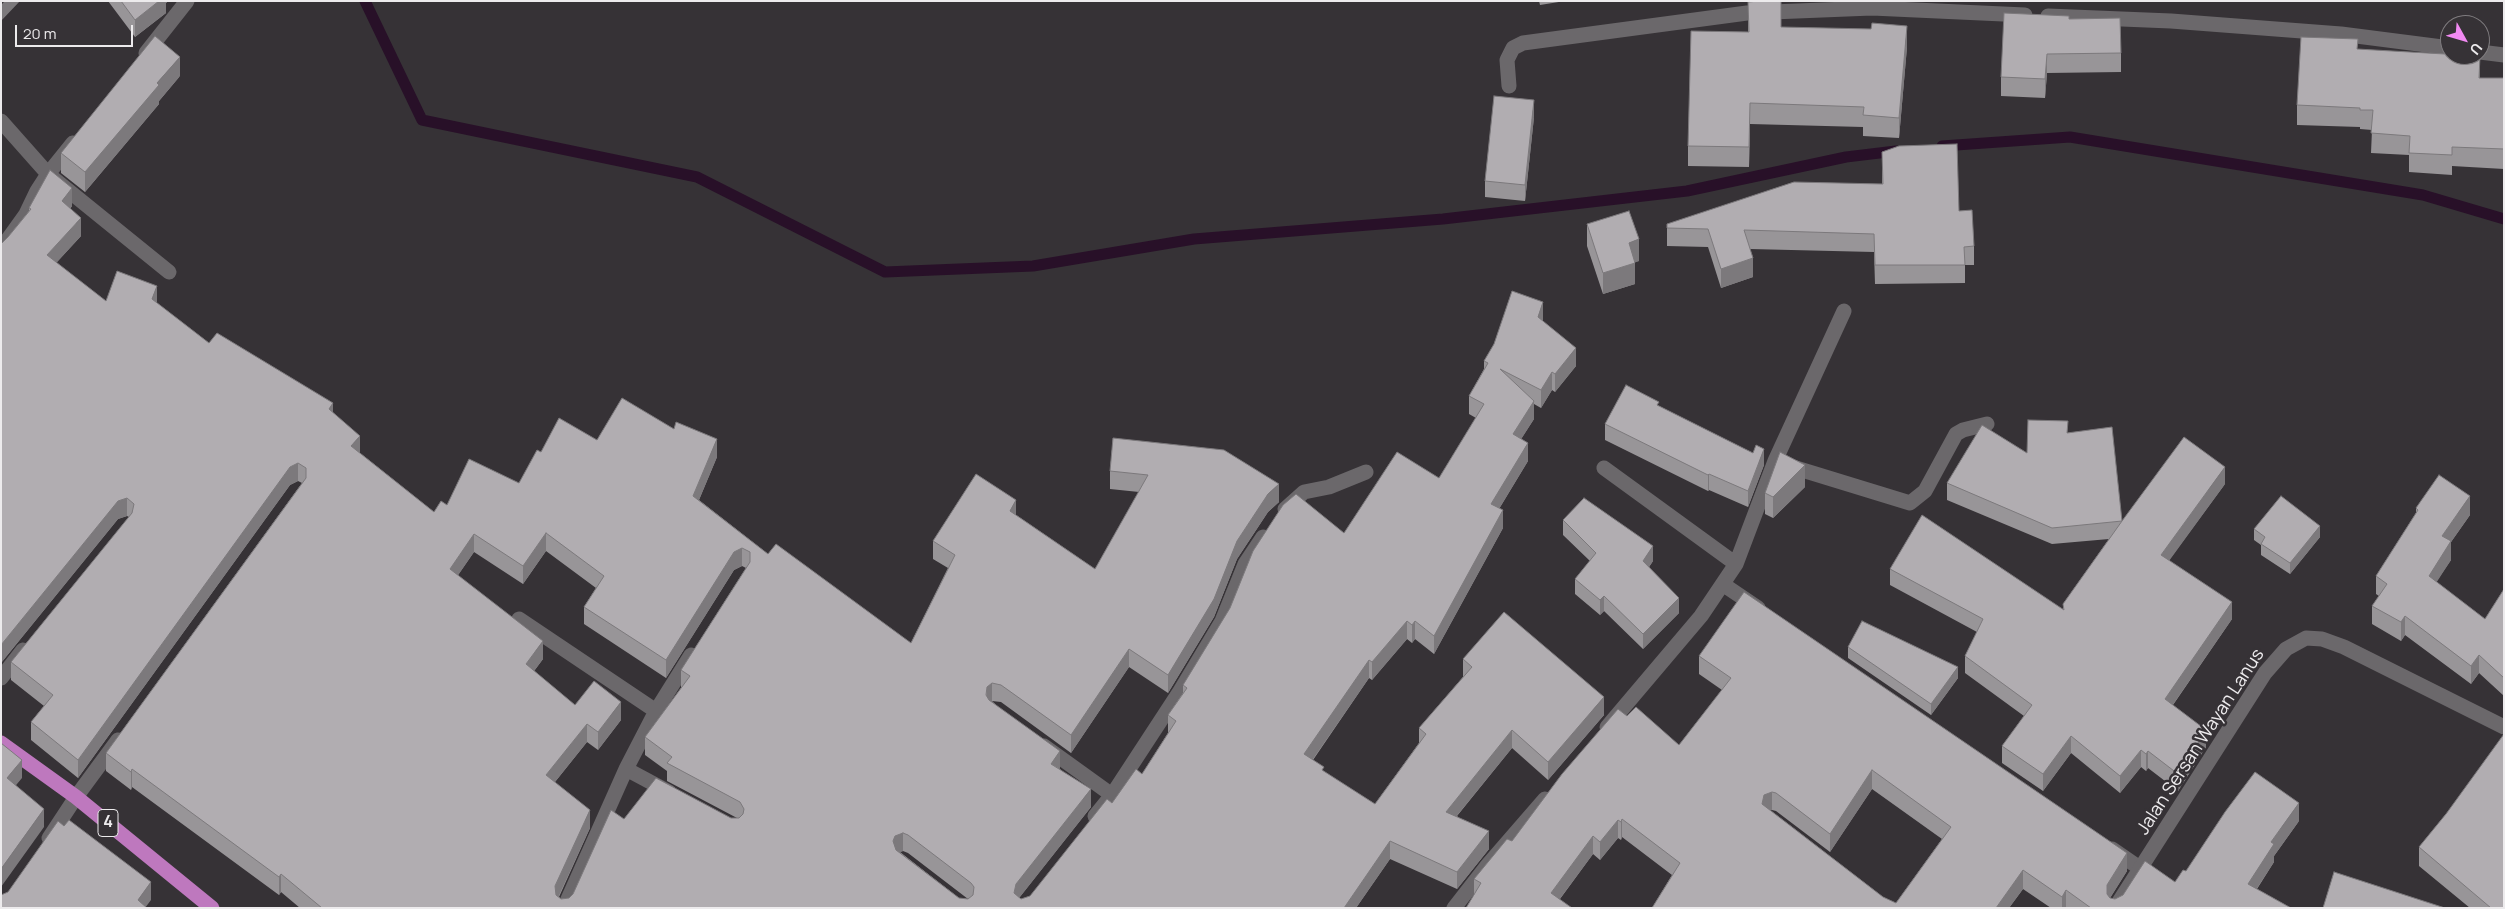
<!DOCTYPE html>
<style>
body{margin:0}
#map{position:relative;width:2505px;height:909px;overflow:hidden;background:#363236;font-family:Manrope,sans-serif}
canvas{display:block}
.frame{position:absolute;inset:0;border:2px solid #edebed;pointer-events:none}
.north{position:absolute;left:2440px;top:15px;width:50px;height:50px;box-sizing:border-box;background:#363236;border:1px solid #7f7c7f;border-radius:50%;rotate:129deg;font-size:14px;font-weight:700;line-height:20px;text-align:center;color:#edebed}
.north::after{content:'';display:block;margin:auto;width:18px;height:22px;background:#f28af3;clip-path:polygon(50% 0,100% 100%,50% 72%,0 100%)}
.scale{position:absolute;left:15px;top:25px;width:118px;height:22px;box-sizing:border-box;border:2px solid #edebed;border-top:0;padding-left:6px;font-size:15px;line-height:18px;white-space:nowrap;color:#edebed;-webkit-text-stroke:4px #363236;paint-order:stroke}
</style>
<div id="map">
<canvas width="2505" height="909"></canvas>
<div class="frame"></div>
<div class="north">U</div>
<div class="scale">20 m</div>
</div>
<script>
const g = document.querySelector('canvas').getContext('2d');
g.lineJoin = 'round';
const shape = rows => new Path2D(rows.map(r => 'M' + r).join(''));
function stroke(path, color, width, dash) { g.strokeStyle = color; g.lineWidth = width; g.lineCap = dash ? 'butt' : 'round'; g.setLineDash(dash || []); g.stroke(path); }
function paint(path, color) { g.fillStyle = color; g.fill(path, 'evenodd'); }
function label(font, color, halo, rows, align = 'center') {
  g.font = font + ' Manrope,sans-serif'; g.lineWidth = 5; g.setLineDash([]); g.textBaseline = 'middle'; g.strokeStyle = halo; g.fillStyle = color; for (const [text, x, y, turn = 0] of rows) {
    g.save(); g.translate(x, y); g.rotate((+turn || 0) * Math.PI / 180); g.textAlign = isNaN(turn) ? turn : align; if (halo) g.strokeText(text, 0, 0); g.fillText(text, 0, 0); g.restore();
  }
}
stroke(shape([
 [365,1,422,120,697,177,885,272,1033,266,1194,239,1443,219,1687,191,1846,157,1896,151],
 [1942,146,2070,137,2423,195,2504,219]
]), '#281028', 11);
stroke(shape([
 [49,838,76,797]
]), '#6b686b', 15);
stroke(shape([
 [2048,16,2171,21,2341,34,2450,48],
 [2480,52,2504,55],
 [146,53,187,1],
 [1509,86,1507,60,1513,48,1523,43,1747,13,1872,8,2025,15],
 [1,121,48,174,169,272],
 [1,249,26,214,37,191,48,174,73,143],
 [1786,465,1910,503,1925,491,1956,434,1963,430,1987,424],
 [1604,468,1736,564],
 [1285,509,1304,492,1329,487,1366,472],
 [1724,585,1758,608],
 [519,619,656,711],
 [1,678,23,650],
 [1607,727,1701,616,1736,564,1775,461,1844,311],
 [1044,746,1112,795],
 [626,769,669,792],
 [76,797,118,740],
 [1095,816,1112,795,1180,691,1222,621,1245,564,1263,537],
 [2112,849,2141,869],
 [564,908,626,769,656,711,691,655],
 [1454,908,1486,867,1545,799]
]), '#6b686b', 15);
stroke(shape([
 [2115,908,2265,673,2286,649,2306,638,2322,639,2344,647,2504,727]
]), '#6b686b', 15);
stroke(shape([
 [1,743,76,797,212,908]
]), '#be78be', 15);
paint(shape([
 [108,1,168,1,166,3,166,13,135,37],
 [1539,1,1565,1,1540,5],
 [1748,1,1781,1,1781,27,1907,47,1899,138,1863,136,1863,127,1750,124,1749,167,1688,166,1688,146,1748,32],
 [2069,19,2121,53,2121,72,2047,73,2045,98,2001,96,2001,77],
 [2358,49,2480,78,2504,78,2504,169,2452,166,2452,175,2409,172,2409,155,2371,153,2372,130,2360,129,2360,127,2297,125,2297,105],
 [180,76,159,101,159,104,85,192,61,173,61,153],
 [1534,117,1525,201,1485,197,1485,181],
 [1882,152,1959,211,1974,246,1974,265,1965,265,1965,283,1875,284,1874,252,1750,249,1753,277,1721,288,1708,247,1667,246,1667,224,1882,184],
 [72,206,70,209,81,236,56,263,106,301,157,303,209,343,333,413,360,453,434,512,447,505,519,483,541,452,597,440,717,457,699,500,768,554,911,643,948,568,933,559,933,541,1016,515,1095,569,1139,492,1110,489,1110,471,1113,438,1279,502,1268,512,1237,559,1214,617,1168,693,1129,667,1071,753,1001,702,992,701,1060,769,1091,807,1019,898,1021,899,1030,896,1112,803,1142,774,1168,733,1168,715,1183,693,1183,685,1344,533,1439,478,1476,418,1469,414,1469,396,1484,369,1484,361,1543,320,1543,321,1576,366,1555,392,1552,390,1541,408,1534,404,1534,419,1521,439,1528,461,1499,509,1503,528,1434,654,1415,639,1412,643,1407,639,1372,680,1369,678,1313,760,1324,772,1375,804,1419,743,1419,728,1463,677,1463,659,1604,715,1548,780,1512,748,1457,816,1489,849,1457,889,1390,859,1356,908,300,908,281,892,279,895,132,787,131,790,106,771,106,753,302,483,298,481,290,485,78,778,31,740,31,722,44,706,11,680,11,662,129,517,127,516,118,519,1,663,1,244,8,237,29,211,29,208],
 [546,551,596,588,584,607,584,624,666,678,734,570,742,566,746,568,681,670,681,688,645,737,645,755,667,771,667,781,737,818,624,819,573,894,569,898,561,899,559,897,590,828,555,782,587,742,598,750,621,720,575,705,534,671,543,659,458,575,474,552,523,584],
 [903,851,908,853,968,899,959,898,900,852],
 [1587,224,1639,261,1635,262,1635,284,1603,294,1587,246],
 [1659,406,1764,465,1748,507,1709,490,1708,491,1605,440,1605,424],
 [2068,433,2122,521,2225,484,2169,560,2232,619,2173,705,2206,747,2178,791,2148,768,2146,771,2141,767,2120,793,2071,753,2043,791,2002,763,2002,746,2024,716,1965,673,1965,656,1977,632,1890,585,1890,569,2063,609,2063,604,2109,539,2052,544,1947,500,1947,483,2027,453],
 [1805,487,1773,518,1765,514,1765,493],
 [2416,508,2470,515,2451,542,2451,560,2436,582,2485,619,2504,589,2504,696,2479,673,2471,684,2405,635,2401,641,2372,624,2372,606,2379,596,2376,594,2376,576,2416,513],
 [1563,520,1653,561,1649,567,1679,613,1643,649,1604,611,1600,615,1575,594,1575,579,1590,561,1563,535],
 [2254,529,2320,537,2290,574,2261,555,2261,545,2254,540],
 [1848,647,1958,678,1931,715,1848,658],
 [1699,656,2127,871,2110,898,2115,899,2175,882,2186,871,2299,821,2274,856,2274,862,2257,889,2291,908,2051,908,2023,889,2009,908,1652,908,1672,875,1622,837,1621,840,1618,838,1600,860,1593,854,1560,899,1474,894,1474,879,1512,841,1627,716,1679,745,1722,690,1699,674],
 [1872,789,1942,839,1896,903,1883,897,1770,810,1772,810,1776,811,1830,852],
 [2446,814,2504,908,2470,908,2419,866,2419,847]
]), '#989598');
paint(shape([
 [5,1,20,1,1,21,1,5],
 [159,1,168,1,166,3,166,13,135,37,135,20],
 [1907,26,1907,47,1899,138,1899,118],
 [2047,54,2047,73,2045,98,2045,79],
 [2480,56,2480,76,2479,98,2479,78],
 [180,57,180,76,159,101,159,104,85,192,85,172,157,83],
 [1534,100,1534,117,1525,201,1525,185],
 [1750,103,1750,124,1749,167,1749,147],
 [72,188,72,206,62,219,62,201],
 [81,218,81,236,47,273,47,255],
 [1639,239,1639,261,1629,264,1629,243],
 [1753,258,1753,277,1721,288,1721,269],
 [1635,263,1635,284,1603,294,1603,273],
 [157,286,157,304,152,299],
 [1543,302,1543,320,1538,335,1538,317],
 [1576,348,1576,366,1555,392,1555,374],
 [1552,372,1552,390,1541,408,1541,390],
 [1534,401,1534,419,1513,452,1513,434],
 [333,403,333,421,329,409],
 [360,436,360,454,351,446],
 [717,439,717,457,693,514,693,496],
 [1528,443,1528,461,1491,522,1491,504],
 [1764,449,1764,465,1748,507,1748,491],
 [298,463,298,481,290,485,78,778,78,760,290,467],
 [1805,465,1805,487,1773,518,1773,497],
 [2225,467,2225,484,2161,572,2161,555],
 [1709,474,1709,490,1708,491,1708,475],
 [1279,484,1279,502,1268,512,1237,559,1214,617,1168,693,1168,675,1237,541,1268,494],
 [2470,496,2470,515,2451,542,2451,560,2429,594,2429,576,2442,536],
 [127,498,127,516,118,519,1,663,1,645,118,501],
 [1016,500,1016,518,1010,511],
 [1503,510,1503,528,1434,654,1434,636],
 [2320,526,2320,537,2290,574,2290,563],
 [546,533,546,551,523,584,523,566],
 [474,534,474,552,450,587,450,569],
 [1653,546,1653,561,1643,576,1643,561],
 [742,548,742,566,734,570,666,678,666,660,734,552],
 [1604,596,1604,611,1600,615,1600,600],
 [1679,598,1679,613,1643,649,1643,634],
 [2232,602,2232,619,2165,716,2165,699],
 [2405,616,2405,635,2401,641,2401,622],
 [1407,621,1407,639,1372,680,1372,662],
 [1415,621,1415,639,1412,643,1412,625],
 [543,641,543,659,526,682,526,664],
 [1129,649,1129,667,1071,753,1071,735],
 [2479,655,2479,673,2471,684,2471,666],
 [1369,660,1369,678,1304,772,1304,754],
 [1958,667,1958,678,1931,715,1931,704],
 [992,683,992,701,986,713,987,687],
 [1604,697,1604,715,1548,780,1548,762],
 [621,702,621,720,598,750,598,732],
 [587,724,587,742,546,793,546,775],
 [1512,730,1512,748,1446,829,1446,812],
 [2206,730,2206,747,2178,791,2178,774],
 [2071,736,2071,753,2043,791,2043,774],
 [2141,750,2141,767,2120,793,2120,776],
 [1060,751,1060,769,1051,764],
 [2148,751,2148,768,2146,771,2146,754],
 [22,760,22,778,7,796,7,778],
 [132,769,132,787,131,790,131,772],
 [1872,770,1872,789,1830,852,1830,834],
 [1091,789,1091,807,1016,902,1014,893,1016,884],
 [1772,792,1772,810,1764,813,1762,804,1764,795],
 [2299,803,2299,821,2274,856,2274,862,2248,902,2248,884,2271,842],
 [44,809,44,827,1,887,1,869],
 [590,810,590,828,555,904,555,886],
 [1622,819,1622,837,1621,840,1621,822],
 [1618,820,1618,838,1600,860,1600,842],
 [1489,831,1489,849,1457,889,1457,872],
 [903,833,903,851,895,854,893,841,895,836],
 [1593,836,1593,854,1553,908,1551,893],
 [1390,841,1390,859,1356,908,1344,908],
 [2127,853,2127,871,2107,903,2107,885],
 [2023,870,2023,889,2009,908,1996,908],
 [281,874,281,892,279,895,279,877],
 [151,882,151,900,145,908,138,900],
 [2066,890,2066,908,2062,908,2062,897]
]), '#7c797c');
const building = shape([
 [121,1,159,1,135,20,121,1],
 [1759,1,1781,1,1781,27,1871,29,1872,23,1907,26,1899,118,1863,115,1864,107,1750,103,1749,147,1688,146,1691,31,1749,32,1748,2,1759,1],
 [2004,13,2069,16,2069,19,2120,18,2121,53,2047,54,2045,79,2001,77,2004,13],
 [155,36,180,57,157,83,159,85,85,172,61,153,155,36],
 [2301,37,2358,39,2357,49,2480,56,2479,78,2504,78,2504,149,2452,147,2452,155,2409,153,2410,136,2371,133,2373,110,2360,110,2360,108,2297,105,2301,37],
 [1494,96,1534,100,1525,185,1485,181,1494,96],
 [1957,144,1959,211,1972,210,1974,246,1964,247,1965,265,1875,265,1874,234,1744,230,1753,258,1721,269,1708,229,1667,228,1667,224,1794,182,1883,184,1882,152,1899,146,1957,144],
 [50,170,72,188,62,201,81,218,47,255,106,301,117,271,157,286,152,299,209,343,217,333,333,403,329,409,360,436,351,446,434,512,441,501,447,505,469,459,519,483,537,450,541,452,559,418,597,440,622,398,674,429,676,422,717,439,693,496,768,554,776,544,911,643,955,555,933,541,976,474,1016,500,1010,511,1095,569,1148,475,1110,471,1113,438,1224,450,1279,484,1268,494,1237,541,1214,599,1168,675,1129,649,1071,735,1001,685,992,683,987,687,986,695,989,700,1060,751,1051,764,1091,789,1016,884,1014,893,1021,899,1030,896,1107,799,1112,803,1136,769,1142,774,1176,721,1168,715,1187,688,1183,685,1230,608,1253,551,1283,505,1296,494,1344,533,1397,452,1439,478,1484,404,1469,396,1488,363,1484,361,1494,344,1512,291,1543,302,1538,317,1576,348,1555,374,1552,372,1541,390,1500,369,1534,401,1513,434,1528,443,1491,504,1503,510,1434,636,1415,621,1412,625,1407,621,1372,662,1369,660,1304,754,1324,767,1322,770,1375,804,1426,734,1419,728,1472,667,1463,659,1504,612,1604,697,1548,762,1512,730,1446,812,1489,831,1457,872,1390,841,1344,908,322,908,281,874,279,877,132,769,131,772,106,753,306,478,306,468,298,463,290,467,78,760,31,722,53,695,11,662,132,513,134,504,127,498,118,501,1,645,1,244,8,237,31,209,29,208,50,170],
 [546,533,604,576,584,607,666,660,734,552,742,548,750,552,750,562,681,670,690,676,645,737,672,757,667,763,740,802,744,809,743,814,739,818,731,818,656,778,624,819,611,810,573,894,569,898,561,899,556,895,555,886,590,810,546,775,587,724,598,732,621,702,594,681,575,705,526,664,543,641,450,569,474,534,523,566,546,533],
 [903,833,908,835,971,883,974,887,973,895,968,899,959,898,896,850,893,841,895,836,903,833],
 [1629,211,1639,239,1629,243,1635,263,1603,273,1587,224,1629,211],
 [1626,385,1659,402,1657,405,1753,453,1756,445,1764,449,1748,491,1709,474,1708,475,1605,424,1626,385],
 [2028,420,2068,421,2067,433,2112,427,2122,521,2184,437,2225,467,2161,555,2232,602,2165,699,2206,730,2178,774,2148,751,2146,754,2141,750,2120,776,2071,736,2043,774,2002,746,2032,705,1965,656,1983,619,1890,569,1922,515,2064,610,2063,604,2122,521,2052,528,1947,483,1982,425,2027,453,2028,420],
 [1780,452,1805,465,1773,497,1765,493,1780,452],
 [2439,475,2470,496,2442,536,2451,541,2429,576,2485,619,2504,589,2504,678,2479,655,2471,666,2405,616,2401,622,2372,606,2387,584,2376,576,2418,510,2416,508,2439,475],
 [2281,496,2320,526,2290,563,2261,544,2265,537,2254,529,2281,496],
 [1584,498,1653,546,1643,561,1679,598,1643,634,1604,596,1600,600,1575,579,1596,553,1563,520,1584,498],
 [1744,592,2127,853,2107,885,2107,894,2110,898,2115,899,2123,895,2145,861,2175,882,2183,870,2186,871,2225,812,2255,772,2299,803,2271,842,2274,844,2248,884,2291,908,2091,908,2066,890,2062,897,2023,870,1996,908,1652,908,1680,863,1622,819,1621,822,1618,820,1600,842,1593,836,1551,893,1572,908,1466,908,1481,883,1474,879,1507,839,1512,841,1562,774,1618,709,1627,716,1636,707,1679,745,1731,678,1699,656,1744,592],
 [1872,770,1951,827,1896,903,1883,897,1762,804,1764,795,1772,792,1776,793,1830,834,1872,770],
 [1862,621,1958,667,1931,704,1848,647,1862,621],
 [2504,734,2504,908,2491,908,2419,847,2446,814,2504,734],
 [1,743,22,760,7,778,44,809,1,869,1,743],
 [69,820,151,882,138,900,147,908,1,908,1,895,8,892,58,821,64,826,69,820],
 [2334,872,2445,908,2323,908,2334,872]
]);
paint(building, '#b1adb1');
stroke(building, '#7c797c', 1);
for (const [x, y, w] of [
 [108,823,20]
]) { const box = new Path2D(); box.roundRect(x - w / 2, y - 13.5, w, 27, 4); g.fillStyle = '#363236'; g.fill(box); stroke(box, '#edebed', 1); }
label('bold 16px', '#edebed', null, [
 ["4",108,823]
]);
label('18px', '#edebed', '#363236', [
 ["Jalan Sersan Wayan Lanus",2201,742,-57]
]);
</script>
